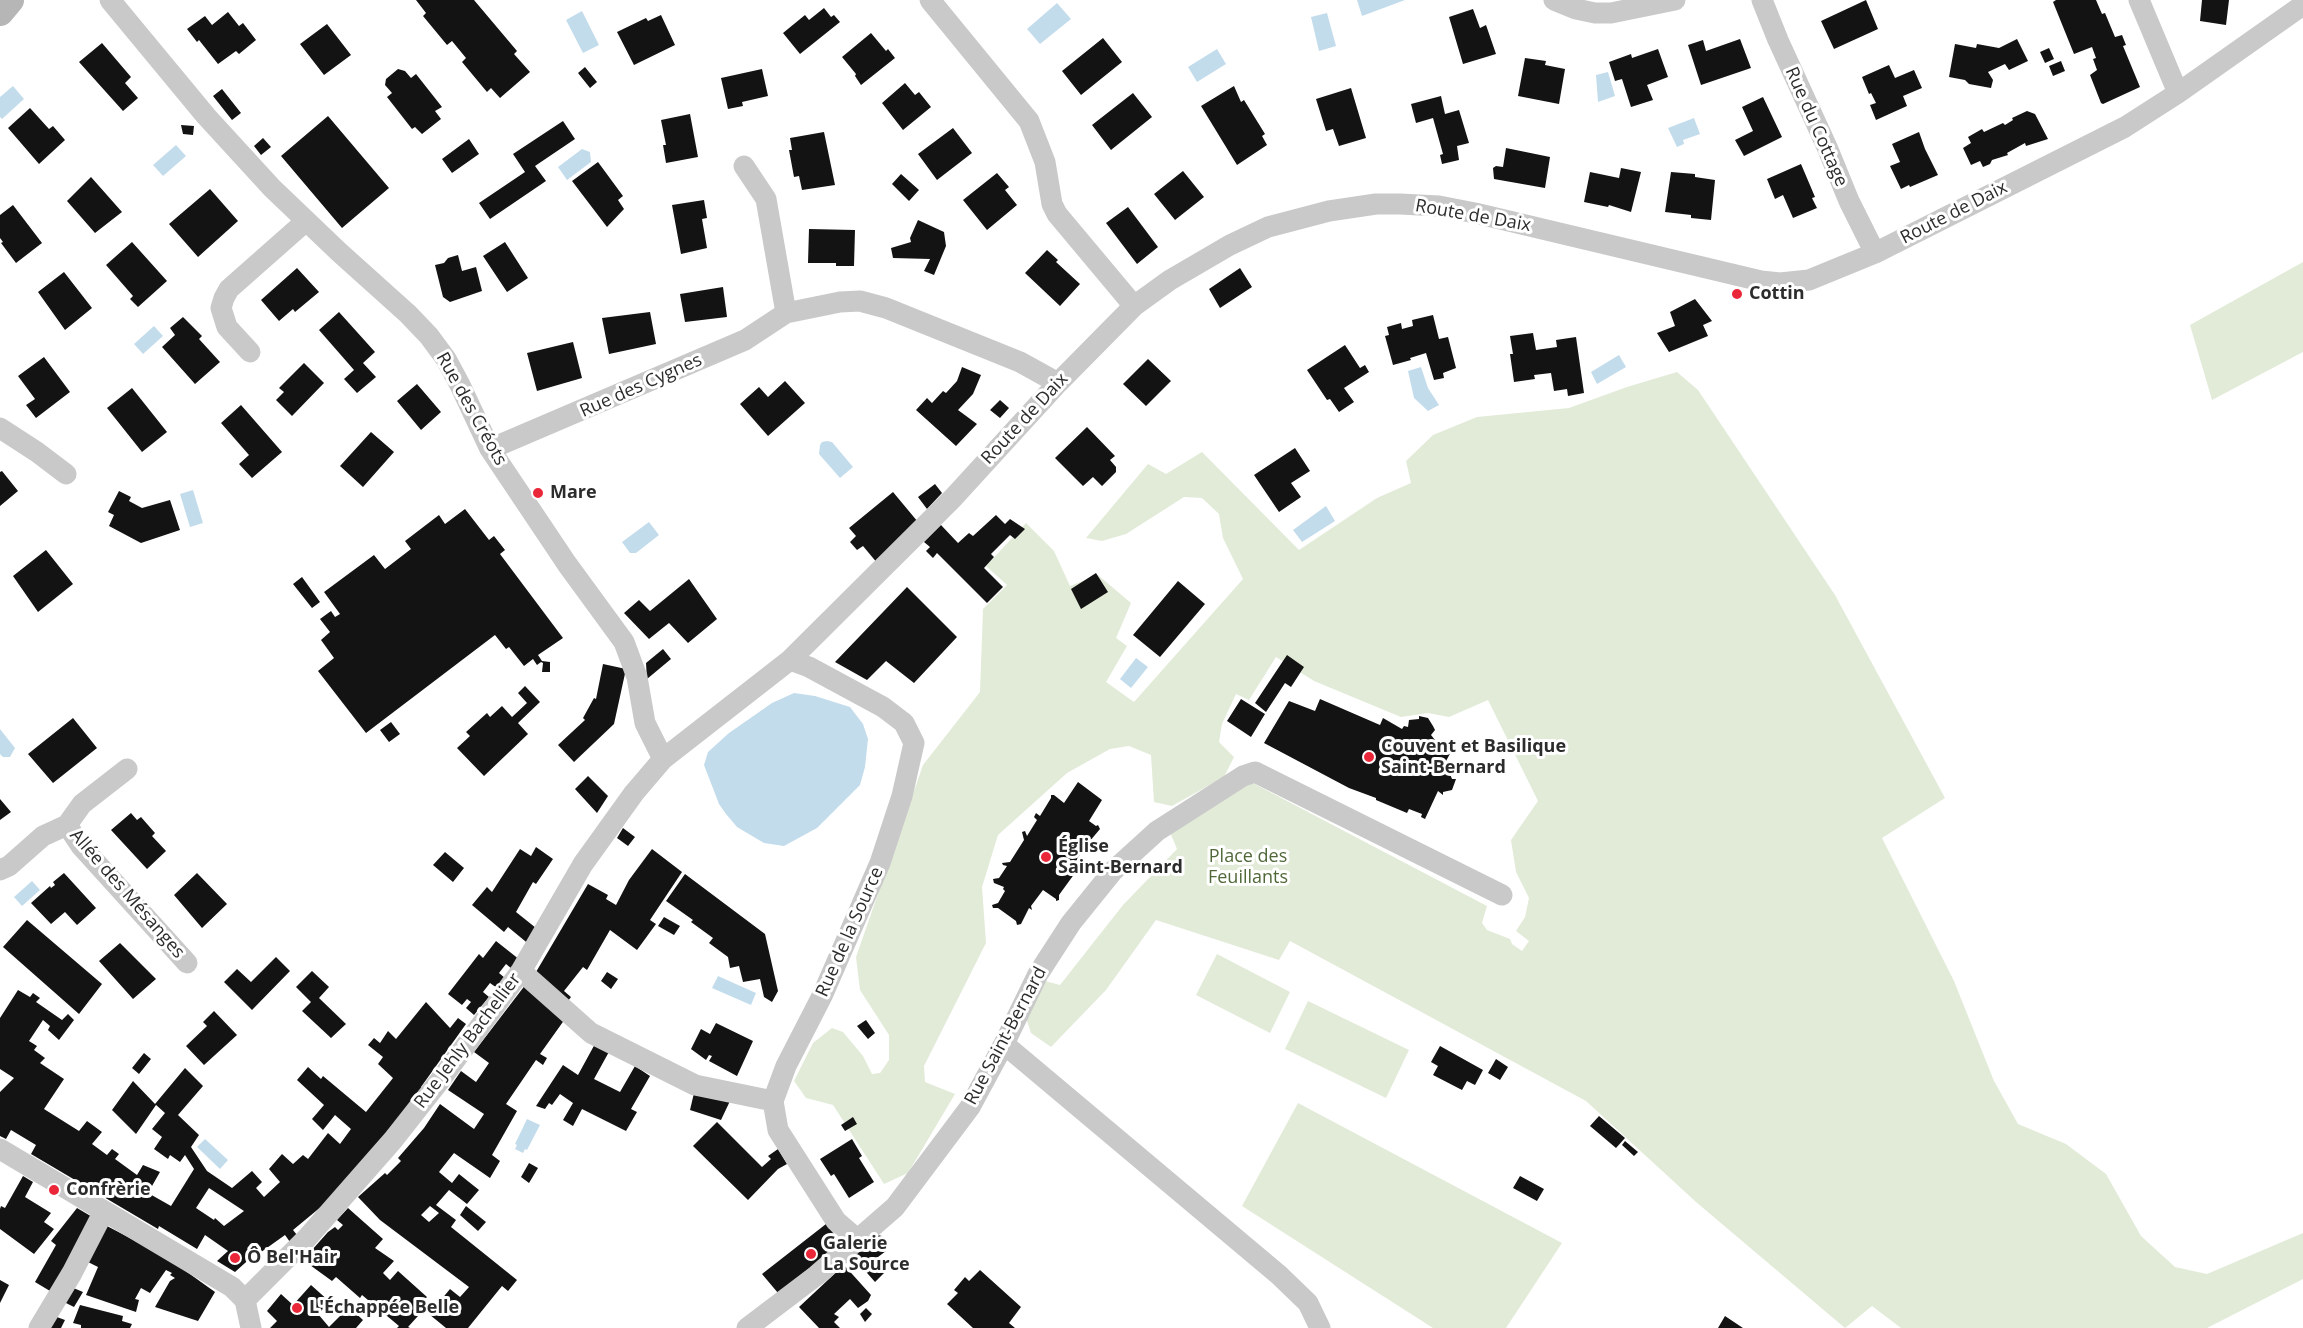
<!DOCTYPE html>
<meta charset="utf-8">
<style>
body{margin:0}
canvas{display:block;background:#fff}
</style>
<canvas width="2303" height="1328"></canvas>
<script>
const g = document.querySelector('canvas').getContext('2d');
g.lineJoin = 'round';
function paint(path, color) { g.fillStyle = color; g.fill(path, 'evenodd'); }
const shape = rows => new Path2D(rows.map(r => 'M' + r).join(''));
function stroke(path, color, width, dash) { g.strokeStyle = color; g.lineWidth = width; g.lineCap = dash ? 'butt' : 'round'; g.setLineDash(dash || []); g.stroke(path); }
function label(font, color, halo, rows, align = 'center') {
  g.font = font + ' "Open Sans",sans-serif'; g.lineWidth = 6; g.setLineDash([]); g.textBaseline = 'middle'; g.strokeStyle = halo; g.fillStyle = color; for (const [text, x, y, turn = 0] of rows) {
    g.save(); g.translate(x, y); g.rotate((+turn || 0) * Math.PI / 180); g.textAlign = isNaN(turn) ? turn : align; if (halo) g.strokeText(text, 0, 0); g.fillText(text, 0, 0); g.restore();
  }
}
paint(shape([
 [2303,262,2303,352,2212,400,2190,325],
 [1677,372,1698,390,1835,595,1945,798,1882,838,1954,981,1994,1081,2018,1124,2066,1144,2106,1174,2141,1236,2175,1267,2207,1274,2303,1233,2303,1279,2207,1328,1901,1328,1872,1306,1845,1328,1696,1202,1586,1101,1290,941,1279,960,1156,920,1106,990,1051,1047,1031,1033,1026,1018,1045,981,1060,985,1123,905,1177,849,1169,830,1249,781,1487,906,1482,923,1487,930,1510,939,1512,944,1522,951,1529,941,1516,931,1525,917,1529,898,1516,872,1511,840,1538,801,1488,700,1449,717,1428,713,1401,717,1314,681,1276,657,1249,700,1236,694,1222,724,1219,742,1234,757,1224,777,1172,806,1154,802,1151,755,1129,746,1110,749,1067,773,998,835,982,887,986,943,924,1066,925,1082,955,1094,908,1173,884,1184,833,1105,806,1098,794,1081,813,1043,832,1028,843,1032,863,1056,872,1074,880,1073,889,1060,889,1035,860,990,856,957,923,765,980,692,983,609,1007,585,986,566,1026,523,1054,551,1070,586,1098,575,1131,603,1116,638,1127,646,1106,682,1134,702,1243,579,1223,538,1219,514,1202,498,1184,497,1126,534,1102,541,1086,538,1148,464,1166,474,1202,452,1299,550,1377,498,1411,483,1406,461,1433,435,1477,417,1569,408,1627,387],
 [1217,954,1290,992,1270,1033,1196,995],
 [1308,1001,1409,1050,1386,1098,1285,1049],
 [1298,1103,1562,1243,1506,1328,1433,1328,1242,1206]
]), '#e2ebd8');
paint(shape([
 [1357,0,1405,0,1362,16],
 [1057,3,1071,19,1040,44,1027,29],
 [582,11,599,45,583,53,566,20],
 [1327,13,1336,46,1319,51,1311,17],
 [1217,49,1226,64,1197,82,1188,67],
 [1608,72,1615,96,1598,102,1596,75],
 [13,86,24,99,2,119,0,117,0,97],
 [1694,118,1700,134,1683,140,1684,144,1677,147,1668,128],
 [176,145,186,156,163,176,153,165],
 [582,149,590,152,591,162,567,180,558,167],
 [154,326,163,336,143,354,134,344],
 [1619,355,1626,367,1597,384,1591,372],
 [1421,367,1428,388,1439,405,1428,411,1414,398,1408,371],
 [827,441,832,442,853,467,840,478,819,454,820,445,822,442],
 [193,490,203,523,190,527,180,494],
 [1326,506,1335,521,1302,542,1293,530],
 [649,522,659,535,636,553,630,553,622,542],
 [1136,658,1148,667,1131,688,1120,679],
 [794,693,815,696,850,707,863,724,868,739,865,767,860,785,817,828,784,846,764,843,737,827,726,814,719,804,704,765,708,752,729,733,772,703],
 [0,729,15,748,10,757,3,757,0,754],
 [32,881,40,890,22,906,14,897],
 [718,976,756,993,751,1005,712,988],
 [527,1119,540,1125,527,1150,525,1149,523,1153,515,1149,517,1145,515,1144],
 [205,1139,228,1160,220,1169,197,1147]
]), '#c3dcec');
paint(shape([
 [416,0,474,0,517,51,514,54,530,72,500,98,491,88,487,92,462,62,466,58,452,41,447,45,423,16,426,13],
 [1866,0,1878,29,1834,49,1821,21],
 [2056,0,2096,0,2102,14,2105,13,2115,37,2122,35,2126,45,2123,46,2140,87,2103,104,2101,103,2090,75,2097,70,2093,59,2096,58,2092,47,2074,54,2053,2],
 [2202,0,2229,0,2226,25,2200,21],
 [824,8,831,17,834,15,840,22,800,54,783,33,805,15,809,20],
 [1473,9,1480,28,1486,25,1496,54,1463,64,1449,17],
 [228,12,239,26,243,23,256,40,239,54,236,51,218,64,199,40,197,42,187,29,205,16,212,25],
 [661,15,675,45,634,65,617,32,646,18,648,21],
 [327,24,351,55,324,75,300,44],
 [871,33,886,51,888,49,895,58,861,85,855,76,856,74,842,57],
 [1103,38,1122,62,1081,95,1062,71],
 [1740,39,1751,68,1701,85,1688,45,1703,40,1706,51],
 [2017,39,2028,61,2009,70,2005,64,1988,72,1993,80,1991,88,1969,84,1965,80,1949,77,1955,44,1976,48,1977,44,1999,48],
 [102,43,131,77,125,83,138,98,123,111,79,62],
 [2049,48,2054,59,2045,63,2040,52],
 [1658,49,1668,77,1647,85,1653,100,1631,107,1622,79,1615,81,1609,62,1631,54,1632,58],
 [1525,58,1546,61,1545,65,1565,69,1559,104,1518,96],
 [2061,61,2065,71,2053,76,2049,66],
 [1889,65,1895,78,1914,70,1922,88,1903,96,1907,106,1876,120,1870,105,1876,103,1871,93,1869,94,1862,77],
 [585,67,597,82,590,88,578,73],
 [398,69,405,71,411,78,416,74,442,107,435,111,441,119,422,134,415,127,412,129,387,97,392,93,385,85,386,79],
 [762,69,768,96,742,102,743,106,728,109,721,78],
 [905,83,915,95,919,92,931,107,903,130,882,103],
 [1234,86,1241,102,1244,100,1265,134,1262,136,1267,145,1237,165,1201,106],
 [1351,88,1366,138,1339,146,1333,129,1326,131,1316,99],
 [222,89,241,113,232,120,213,96],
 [1133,93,1152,117,1111,150,1092,125],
 [1441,96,1445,114,1459,110,1469,143,1457,146,1459,160,1442,164,1440,155,1443,154,1433,118,1416,123,1411,104],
 [1763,97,1782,137,1744,156,1735,140,1753,131,1742,107],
 [30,108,49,129,53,126,65,140,39,164,8,128],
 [2027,111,2035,114,2048,139,2026,146,2025,143,2007,153,2008,155,1992,160,1990,164,1983,167,1980,161,1971,165,1963,148,1971,143,1968,137,1982,129,1984,132,2003,123,2005,125,2013,120,2012,118],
 [690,114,698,157,666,163,663,145,666,145,661,120],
 [328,116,389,188,342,228,281,156],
 [563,121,575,139,535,166,546,181,490,219,479,203,525,172,513,154],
 [181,125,194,126,193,135,183,134],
 [953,128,972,153,937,180,918,154],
 [824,132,835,185,802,190,799,176,794,177,789,150,792,150,790,138],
 [1919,132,1925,149,1938,175,1910,187,1909,185,1901,189,1890,166,1900,162,1892,144],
 [263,138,271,147,261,155,254,146],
 [469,139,479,154,452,173,442,159],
 [1506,148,1550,157,1545,188,1494,179,1493,168,1496,166,1503,167],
 [598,162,623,196,618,200,624,209,607,227,572,181],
 [1801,164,1815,197,1812,198,1817,208,1793,218,1783,195,1775,199,1767,179],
 [1621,168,1641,172,1631,212,1609,205,1608,207,1584,202,1590,172,1619,178],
 [1183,171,1204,197,1175,220,1154,194],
 [1671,172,1695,174,1695,177,1715,180,1711,220,1691,218,1691,215,1665,212],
 [997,173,1009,187,1005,190,1017,205,987,230,963,200],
 [901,174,919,190,909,201,892,184],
 [91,177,122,212,95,233,67,201],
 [210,189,238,221,198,257,169,224],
 [704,200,707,218,702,219,707,248,681,254,672,205],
 [13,205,42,243,16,263,1,243,3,242,0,238,0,215],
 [1128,207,1158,247,1137,264,1106,223],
 [918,220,944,232,946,246,934,275,924,271,930,259,893,258,891,248,911,242,910,238],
 [809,229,855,230,854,266,836,266,836,263,808,263],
 [132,242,167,281,138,307,130,299,133,296,106,265],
 [505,242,528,278,507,292,483,256],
 [1047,250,1058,260,1056,262,1080,284,1060,306,1025,273],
 [458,255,462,271,476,267,482,291,450,302,443,297,435,265,444,263,448,258],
 [297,268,319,292,295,312,293,309,279,321,261,300],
 [1240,268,1252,287,1220,308,1209,289],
 [64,272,92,308,65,330,38,292],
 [723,287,727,317,685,322,680,294],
 [1695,299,1712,321,1703,325,1708,336,1669,352,1657,333,1675,326,1670,312],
 [339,312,375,352,363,363,376,377,357,393,344,379,354,370,319,330],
 [650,312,656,344,609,354,602,318],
 [1433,315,1439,339,1448,337,1456,368,1443,373,1444,378,1434,380,1426,353,1410,358,1411,360,1393,365,1385,336,1389,335,1387,327,1401,323,1402,329,1413,326,1412,320],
 [183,317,202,336,199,339,220,362,195,384,162,347,175,335,170,328],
 [1533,333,1536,350,1557,347,1556,340,1576,337,1584,393,1568,396,1567,389,1554,391,1551,373,1534,375,1535,379,1514,382,1510,354,1513,354,1510,336],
 [573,342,582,378,537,391,527,353],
 [1345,345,1360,368,1365,365,1369,372,1344,388,1354,402,1339,412,1330,399,1327,400,1307,370],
 [44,357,70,392,36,418,26,405,35,399,18,376],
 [1148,359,1171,381,1146,406,1123,384],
 [304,363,324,383,292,416,276,400,284,392,279,388],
 [962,367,981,375,973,394,958,410,977,424,956,446,916,410,927,398,932,403,943,391,946,393,957,381],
 [785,381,805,403,768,436,740,404,759,387,768,397],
 [417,384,441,412,421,430,397,401],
 [132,388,167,432,142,452,107,408],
 [1000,400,1009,408,1000,418,990,410],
 [241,405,282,452,252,478,239,464,249,455,221,423],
 [1087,427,1115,456,1110,460,1116,467,1116,472,1102,486,1093,477,1083,486,1055,458],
 [371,432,394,452,363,487,340,466],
 [1295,448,1310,471,1291,483,1301,497,1279,512,1254,475],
 [2,471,18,491,0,506,0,472],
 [935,484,942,493,927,509,918,497],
 [119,491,131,497,129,501,142,508,170,500,180,530,141,543,109,526,114,515,108,512],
 [893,492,918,522,878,564,863,546,857,550,850,542,856,536,849,528],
 [465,509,489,540,494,536,505,550,500,554,563,638,538,655,542,661,550,662,550,672,542,672,543,663,541,662,537,665,533,659,524,666,509,647,506,649,495,635,366,733,318,671,334,658,321,640,330,632,320,619,331,611,335,617,340,614,324,592,374,555,385,569,411,549,405,541,439,515,445,524],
 [996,515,1005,524,1010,519,1025,529,1015,539,1010,535,991,554,994,557,984,568,1003,587,987,603,937,553,933,558,926,551,930,547,924,542,941,525,958,543,969,533,973,536],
 [46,550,73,584,38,612,13,576],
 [1096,573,1108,592,1081,609,1071,589],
 [302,577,320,602,312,608,293,584],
 [689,579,717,619,688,643,669,623,649,639,624,613,639,600,650,611],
 [1178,581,1205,604,1160,657,1133,635],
 [907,587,957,637,914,683,886,661,867,680,835,662],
 [663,649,671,659,647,679,646,663],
 [1287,655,1304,667,1291,687,1285,683,1266,712,1255,703],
 [603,664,626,669,614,724,574,762,558,745,585,720,583,718,594,698,596,699],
 [525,686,540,702,518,723,528,734,484,776,457,748,470,736,466,732,487,713,490,717,502,706,512,717,527,703,518,693],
 [1241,699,1265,714,1251,737,1227,721],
 [1320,699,1380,725,1383,718,1402,729,1404,726,1408,727,1409,720,1419,719,1419,716,1428,718,1433,726,1435,730,1431,735,1435,740,1448,745,1450,742,1452,743,1453,748,1445,763,1447,765,1445,770,1452,771,1450,774,1452,779,1456,779,1452,790,1443,792,1443,795,1438,791,1425,819,1421,817,1422,814,1409,809,1407,813,1376,800,1376,798,1349,788,1264,743,1289,701,1315,711],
 [73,718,97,748,53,783,28,754],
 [391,722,400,734,389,742,380,730],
 [588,776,608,796,597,813,575,789],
 [1078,782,1102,800,1089,821,1096,826,1098,825,1100,829,1084,848,1087,851,1085,853,1082,852,1076,861,1081,869,1080,872,1075,873,1059,895,1059,900,1056,901,1056,899,1043,890,1031,906,1032,910,1029,908,1021,924,1017,925,1016,921,998,908,993,908,992,905,998,903,1005,891,1003,889,1004,887,994,883,993,879,999,878,1007,866,1003,865,1002,863,1010,862,1024,840,1022,832,1025,831,1027,836,1037,820,1034,817,1036,813,1040,816,1051,798,1051,795,1054,795,1064,803],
 [0,799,11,812,0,820],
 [131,813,137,820,141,817,155,833,152,836,166,851,147,869,111,830],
 [623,828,635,837,628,846,617,838],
 [536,847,553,859,536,884,533,882,516,912,541,932,531,946,508,927,504,932,472,905,487,887,492,892,520,849,531,856],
 [652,849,682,872,650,920,656,924,637,950,610,930,587,970,583,967,564,991,571,997,565,1005,536,972,588,884,608,895,606,899,616,905,629,880],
 [445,852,464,868,453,882,433,865],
 [64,873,96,908,77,925,65,912,51,924,31,903,50,886,51,888,55,885,53,882],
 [197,873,227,904,202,928,174,895],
 [685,874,765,934,778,991,772,1002,764,997,760,979,743,982,739,966,730,968,728,957,709,943,713,938,691,922,693,920,666,901],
 [664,917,680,926,674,935,658,926],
 [27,920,102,984,79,1014,3,947],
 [496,941,520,960,512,969,506,964,499,973,505,978,497,988,490,983,483,992,489,997,474,1015,466,1008,471,1002,467,999,462,1005,448,994,479,954,483,958],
 [120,943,156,979,133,999,99,961],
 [276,957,290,971,252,1010,224,982,237,969,251,982],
 [312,971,329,987,319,998,346,1024,331,1038,302,1011,311,1002,296,987],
 [607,972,618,979,611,989,601,981],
 [526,984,565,1019,540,1054,547,1058,543,1065,536,1060,506,1104,517,1111,492,1155,500,1161,490,1178,454,1153,439,1172,452,1183,459,1174,479,1190,467,1204,449,1190,436,1205,456,1220,451,1227,517,1280,508,1291,502,1286,468,1328,446,1328,424,1310,431,1301,436,1306,450,1289,460,1297,469,1287,380,1220,358,1197,385,1173,387,1175,401,1161,398,1158,424,1128,440,1104,474,1129,484,1114,448,1090,461,1071,476,1082,489,1063,474,1052],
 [430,1206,439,1213,429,1222,421,1215],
 [18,990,30,997,33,993,40,998,36,1002,62,1020,68,1014,74,1020,59,1040,48,1030,50,1026,43,1020,29,1041,37,1046,34,1050,45,1058,40,1063,64,1079,44,1109,79,1131,87,1121,102,1132,92,1144,107,1155,112,1149,119,1154,115,1159,137,1175,143,1165,160,1172,148,1193,171,1206,194,1169,185,1155,180,1162,170,1155,168,1159,154,1149,162,1137,152,1129,165,1113,155,1104,185,1068,203,1086,178,1115,199,1135,191,1147,207,1171,232,1188,252,1171,262,1182,256,1188,264,1197,280,1182,269,1169,282,1154,293,1164,303,1155,308,1159,328,1133,340,1144,351,1129,335,1115,323,1130,312,1119,324,1105,297,1080,308,1067,321,1079,323,1076,366,1112,393,1078,378,1064,383,1057,368,1045,374,1038,380,1043,388,1031,396,1039,426,1002,450,1028,458,1018,466,1024,421,1087,427,1092,322,1206,293,1230,297,1235,290,1242,285,1235,257,1255,255,1254,235,1272,217,1261,228,1251,205,1235,197,1249,159,1226,158,1229,31,1154,36,1145,11,1130,6,1139,0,1136,0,1092,14,1078,0,1069,0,1018],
 [209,1188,244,1211,224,1226,215,1218,214,1220,196,1208],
 [214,1011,237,1035,204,1065,186,1046,207,1026,203,1022],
 [866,1020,875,1033,868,1039,857,1026],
 [716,1023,753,1041,737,1076,709,1061,712,1056,709,1055,706,1060,691,1049,701,1029,710,1034],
 [596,1042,610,1050,594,1079,620,1092,635,1066,650,1076,631,1109,637,1112,626,1131,582,1109,573,1126,563,1120,573,1103,560,1094,552,1105,549,1103,545,1109,536,1106,563,1065,578,1075],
 [1440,1046,1483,1070,1475,1085,1467,1081,1462,1090,1433,1075,1438,1066,1431,1062],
 [144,1053,151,1059,139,1074,132,1068],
 [1496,1059,1508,1067,1500,1080,1488,1073],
 [133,1081,156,1105,136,1134,112,1110],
 [694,1093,730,1101,721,1120,690,1110],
 [1599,1116,1625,1138,1616,1148,1590,1126],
 [853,1117,857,1124,845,1131,841,1125],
 [717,1122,762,1167,771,1159,768,1156,778,1149,787,1164,778,1169,748,1200,693,1146],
 [852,1139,862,1156,859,1158,874,1182,849,1198,834,1174,831,1176,820,1159],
 [1625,1141,1638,1152,1634,1156,1622,1145],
 [529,1163,538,1168,529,1183,521,1177],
 [23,1176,33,1182,25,1197,51,1213,44,1222,54,1229,34,1254,0,1229,0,1209,1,1206,5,1208],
 [1520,1176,1544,1189,1537,1201,1513,1188],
 [466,1206,486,1222,478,1231,460,1215],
 [77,1208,94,1218,50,1291,35,1282,56,1245,51,1241],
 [348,1208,383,1239,375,1248,394,1261,383,1273,390,1280,398,1271,427,1297,413,1312,418,1316,408,1327,410,1328,397,1328,399,1326,362,1295,360,1298,336,1277,332,1281,303,1260,328,1232,335,1227,338,1230,343,1225,337,1220],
 [826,1224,841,1243,778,1293,762,1274],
 [107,1226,166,1257,215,1292,198,1321,155,1307,170,1281,175,1278,170,1275,172,1273,166,1270,150,1293,141,1288,135,1299,139,1300,136,1312,86,1295,98,1267,86,1261],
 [877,1235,882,1236,887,1244,886,1251,878,1257,889,1268,875,1282,853,1257],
 [844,1265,871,1295,868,1301,858,1308,850,1299,834,1314,839,1317,834,1322,840,1328,819,1328,799,1307],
 [980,1270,1021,1307,1009,1323,1015,1328,973,1328,947,1304,958,1293,954,1290,965,1277,969,1281],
 [0,1280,9,1285,0,1303],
 [311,1285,330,1302,318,1314,329,1327,349,1307,363,1320,356,1328,270,1328,277,1321,267,1311,281,1294,293,1305],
 [71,1287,83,1292,74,1307,62,1301],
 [80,1305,123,1316,122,1321,132,1324,130,1328,81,1328,81,1325,73,1323],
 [866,1308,872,1314,865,1322,860,1314],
 [54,1316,65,1320,61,1328,49,1328],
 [1725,1316,1743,1328,1718,1328]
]), '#131313');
stroke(shape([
 [110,0,206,116,272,188,339,252,408,314,429,336,446,359,460,385,490,449,567,564,624,642,637,677,645,723,663,759],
 [930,0,1029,121,1045,162,1052,204,1057,214,1134,306],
 [1554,0,1576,9,1595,13,1611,13,1675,0],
 [1762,0,1778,40,1827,147,1849,201,1875,253],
 [2139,0,2178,93],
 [744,166,766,199,786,313],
 [250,352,227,327,221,308,224,298,229,289,306,221],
 [0,428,37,452,66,474],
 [490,449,745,340,786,313,840,302,860,301,886,308,1020,362,1058,383],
 [790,660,809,667,883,707,904,723,914,743,902,796,880,863,822,996,786,1066,773,1101,778,1130,836,1221,858,1240],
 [67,825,82,804,127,769],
 [0,870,9,866,43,836,67,825,81,846,187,963],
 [521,971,591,1033,695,1085,773,1101],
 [1004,1044,1279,1275,1308,1303,1320,1328],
 [0,1149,232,1287,245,1300],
 [245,1300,307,1238,393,1140,441,1079,521,971,583,864,634,793,663,759,790,660,953,498,1058,383,1134,306,1170,280,1230,245,1268,227,1329,211,1376,204,1400,204,1439,206,1475,213,1761,281,1780,283,1809,280,1875,253,2125,127,2178,93,2303,5],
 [245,1300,251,1328],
 [39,1328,72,1273,104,1211],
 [747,1328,817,1275,895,1207,970,1107,1004,1044,1038,974,1071,923,1113,871,1157,831,1243,776,1255,772,1502,895]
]), '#c9c9c9', 21);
stroke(shape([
 [0,12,10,0]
]), '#b6b6b6', 28);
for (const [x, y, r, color] of [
 [1737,294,6,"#ea2738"],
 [538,493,6,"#ea2738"],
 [1369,757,6,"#ea2738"],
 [1046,857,6,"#ea2738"],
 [54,1190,6,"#ea2738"],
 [811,1254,6,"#ea2738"],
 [235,1258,6,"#ea2738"],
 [297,1308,6,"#ea2738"]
]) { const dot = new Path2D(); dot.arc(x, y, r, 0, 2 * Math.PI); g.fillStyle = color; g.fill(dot); stroke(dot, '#fff', 2); }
label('18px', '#2c2c2c', '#fff', [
 ["Rue du Cottage",1816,127,66],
 ["Route de Daix",1954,213,-27],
 ["Route de Daix",1473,216,10],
 ["Rue des Cygnes",641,386,-24],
 ["Rue des Créots",471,409,61],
 ["Route de Daix",1025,419,-47],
 ["Allée des Mésanges",127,894,49],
 ["Rue de la Source",850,932,-66],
 ["Rue Saint-Bernard",1006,1036,-62],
 ["Rue Jehly Bachellier",468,1041,-53]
]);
label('bold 18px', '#2c2c2c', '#fff', [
 ["Cottin",1749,294],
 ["Mare",550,493],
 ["Couvent et Basilique",1381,747],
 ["Saint-Bernard",1381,768],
 ["Église",1058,847],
 ["Saint-Bernard",1058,868],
 ["Confrèrie",66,1190],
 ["Galerie",823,1244],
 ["La Source",823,1265],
 ["Ô Bel'Hair",247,1258],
 ["L'Échappée Belle",309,1308]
], 'left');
label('18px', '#506838', '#fff', [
 ["Place des",1248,857],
 ["Feuillants",1248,878]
]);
</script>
